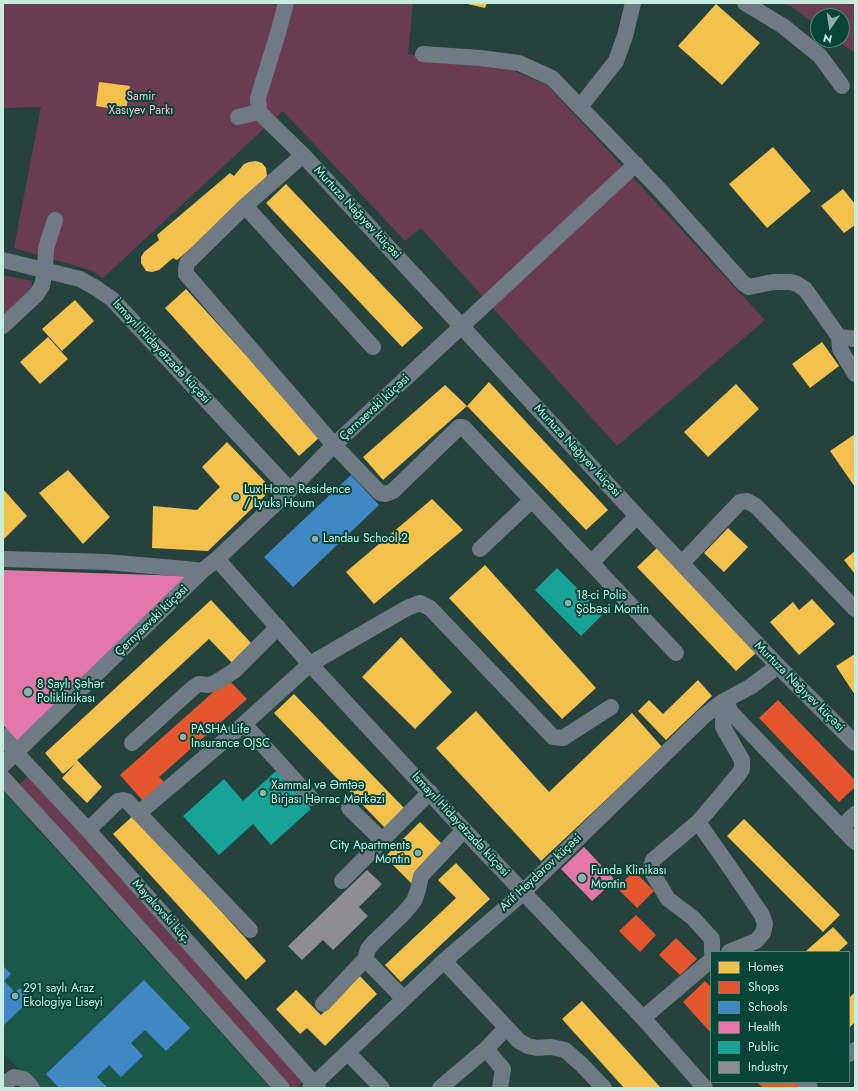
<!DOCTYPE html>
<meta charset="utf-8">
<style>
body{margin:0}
#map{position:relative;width:858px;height:1091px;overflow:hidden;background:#25433c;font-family:Jost,sans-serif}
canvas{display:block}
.frame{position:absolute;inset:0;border:4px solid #c8ebe0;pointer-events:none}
.legend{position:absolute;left:710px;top:951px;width:140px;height:132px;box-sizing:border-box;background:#084538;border:1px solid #55877b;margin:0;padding:5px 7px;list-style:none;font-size:12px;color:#c8ebe0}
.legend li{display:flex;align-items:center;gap:8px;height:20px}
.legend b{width:20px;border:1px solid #55877b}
.north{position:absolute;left:810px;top:8px;width:40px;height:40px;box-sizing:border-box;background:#084538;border:1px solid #55877b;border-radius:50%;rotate:193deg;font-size:11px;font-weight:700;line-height:16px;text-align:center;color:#c8ebe0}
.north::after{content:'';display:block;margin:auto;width:14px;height:18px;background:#8fb0a7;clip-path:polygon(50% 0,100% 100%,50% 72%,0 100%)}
</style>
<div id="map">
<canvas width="858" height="1091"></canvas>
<div class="frame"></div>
<ul class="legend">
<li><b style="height:11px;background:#f2c14e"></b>Homes</li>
<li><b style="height:11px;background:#e4572e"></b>Shops</li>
<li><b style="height:11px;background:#3f88c5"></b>Schools</li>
<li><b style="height:11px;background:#e377a8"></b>Health</li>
<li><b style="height:11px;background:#17a398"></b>Public</li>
<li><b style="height:11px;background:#8d8d92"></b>Industry</li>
</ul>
<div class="north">N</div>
</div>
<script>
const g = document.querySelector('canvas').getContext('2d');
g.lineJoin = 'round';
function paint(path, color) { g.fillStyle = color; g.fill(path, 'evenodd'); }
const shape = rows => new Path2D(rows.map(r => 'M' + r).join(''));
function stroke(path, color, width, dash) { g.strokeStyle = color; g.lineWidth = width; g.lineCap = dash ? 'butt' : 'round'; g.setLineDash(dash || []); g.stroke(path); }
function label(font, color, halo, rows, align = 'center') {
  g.font = font + ' Jost,sans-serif'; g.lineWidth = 4; g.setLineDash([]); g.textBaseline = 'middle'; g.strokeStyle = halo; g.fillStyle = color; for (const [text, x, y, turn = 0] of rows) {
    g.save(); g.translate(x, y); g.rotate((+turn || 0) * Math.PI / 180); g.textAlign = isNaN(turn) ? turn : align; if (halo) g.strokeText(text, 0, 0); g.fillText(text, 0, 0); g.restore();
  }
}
paint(shape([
 [4,792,270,1088,38,1088,3,1053]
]), '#1b5849');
paint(shape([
 [3,3,413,3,408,54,514,71,547,85,765,320,617,446,421,228,405,241,283,111,103,278,90,270,14,248,41,107,3,108],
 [781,3,855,3,855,53,837,40,842,40,842,16,818,16,818,26,792,7],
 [3,275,32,281,31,289,3,315],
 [29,775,304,1082,296,1088,289,1088,20,784]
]), '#6a3c52');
paint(shape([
 [463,3,487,3,485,8],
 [716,4,760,43,722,85,678,46],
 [99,82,130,86,126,111,96,106],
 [773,147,811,191,767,228,729,184],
 [256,161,262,163,266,168,267,176,251,197,177,260,173,258,159,270,152,272,146,271,141,263,141,257,144,252,159,240,157,235,230,173,234,176,244,164,249,162],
 [286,184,423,328,402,347,266,203],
 [843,189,855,204,855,225,844,233,821,206],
 [186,289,320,437,299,456,165,308],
 [75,300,94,321,62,351,42,329],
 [48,337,68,359,40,384,20,362],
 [822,342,839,366,810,388,792,364],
 [489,382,608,510,586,530,467,406],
 [736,384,759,409,708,457,684,432],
 [445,385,467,406,383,480,363,457],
 [855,434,855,487,830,451],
 [227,442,272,489,208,551,152,548,153,506,197,510,220,487,202,467],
 [68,470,110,517,83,544,39,493],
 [3,489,27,516,3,540],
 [432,499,463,530,374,604,346,572],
 [728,528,748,547,724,572,704,553],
 [657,548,757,652,736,671,637,567],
 [855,551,855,574,844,560],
 [485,565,596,688,562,719,449,598],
 [812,599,835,624,799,655,770,622,793,602,799,610],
 [211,600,252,644,232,663,209,639,81,757,77,760,102,787,87,803,62,778,75,764,63,774,45,753],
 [401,637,452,692,415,729,362,677],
 [3,648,19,667,3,681],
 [855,654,855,695,836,666],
 [698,680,712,696,666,740,638,711,649,700,663,714],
 [294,694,405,809,385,828,274,713],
 [476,711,549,792,632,713,662,747,541,861,436,748],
 [134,815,266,961,246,980,113,834],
 [744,819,840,915,823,932,727,836],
 [420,822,446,848,411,883,385,857],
 [456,863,490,899,401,982,385,965,456,898,438,880],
 [833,927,848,943,838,952,805,952],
 [360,976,377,994,325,1046,307,1028,300,1034,276,1009,296,990,321,1015],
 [855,992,855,1022,849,1028,849,998],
 [582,1001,661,1088,624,1088,562,1019]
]), '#f2c14e');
paint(shape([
 [228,679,247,699,159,777,164,782,143,801,120,775],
 [778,700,855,780,855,787,839,802,759,718],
 [634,871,654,891,637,908,617,888],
 [636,915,656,935,640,952,619,931],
 [676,938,697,959,680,975,659,955],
 [705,981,711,987,711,1033,683,1002],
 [757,1082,800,1082,806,1088,763,1088]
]), '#e4572e');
paint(shape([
 [351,475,379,505,293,587,264,557],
 [3,966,11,974,4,981,15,992,20,988,31,999,3,1026],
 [144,980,190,1028,166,1051,145,1030,131,1043,143,1056,121,1077,109,1065,97,1077,108,1088,59,1088,46,1074]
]), '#3f88c5');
paint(shape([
 [3,570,184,576,184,589,20,744,3,725],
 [584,847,615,880,592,901,561,869]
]), '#e377a8');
paint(shape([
 [557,568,603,614,581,636,535,590],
 [276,771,311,809,271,845,253,824,219,855,183,816,224,779,243,801]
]), '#17a398');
paint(shape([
 [367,870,382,884,359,907,368,916,333,950,323,940,302,960,288,946]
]), '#8d8d92');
stroke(shape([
 [286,3,278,33,258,98,259,112,303,155,637,516,778,666,855,743],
 [745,3,783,26,820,56,842,86],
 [423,54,480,58,519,63,552,78,659,189,743,283,749,287,773,282,790,282,797,284,805,289,839,337,855,339],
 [580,107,616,61,625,36,633,3],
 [238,117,259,112],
 [303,155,245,206,187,263,186,269,186,274,334,445,380,493,386,494,393,491,459,427,463,427,676,653],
 [245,206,373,347],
 [3,260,80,279,96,288,112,299,290,490],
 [3,326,36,295,42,286,45,270,46,248,55,220],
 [839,337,840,349,855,374],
 [480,549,532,500],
 [3,559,106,562,186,569,202,571],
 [217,559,310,664,464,830,643,1018,705,1088],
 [591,563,637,516],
 [682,563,740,502,747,501,756,506,855,609],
 [722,703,855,842],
 [244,724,311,798],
 [3,736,16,753,88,830,318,1088],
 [132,743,194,687,199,684,209,685,215,683,234,671,278,627],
 [3,765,202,571,217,559,290,490,334,445,636,164],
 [3,778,69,850,282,1088],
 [349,808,382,840],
 [139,813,244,724,310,664,407,608,420,603,430,608,553,737,563,738,611,707],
 [698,822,733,872,762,915,765,924,763,933,756,941,729,952],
 [841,828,855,814],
 [88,830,118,801,123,800,127,801,250,930],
 [342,881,430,792],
 [712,952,712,939,693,918,668,899,653,874,651,867,653,860,698,822,706,813,738,775,742,769,742,760,723,727,723,718,729,708],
 [365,959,404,999],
 [444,961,519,1041,528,1046,537,1048,551,1047,565,1050,581,1064,604,1088],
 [323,1004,365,959,368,949,373,943,403,914,414,901,418,890,421,876,464,830],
 [643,1018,711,960],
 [486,1049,503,1069,500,1088],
 [348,1053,382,1088],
 [849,1054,855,1050],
 [805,1082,810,1088],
 [3,1085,14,1077,24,1079,32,1088],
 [310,1088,444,961,517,898,704,716,722,702,750,687,778,666],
 [440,1088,486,1049,506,1028]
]), '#707a82', 16);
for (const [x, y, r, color] of [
 [236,497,4,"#8fb0a7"],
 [315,539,4,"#8fb0a7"],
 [568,603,4,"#8fb0a7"],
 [28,692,5,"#8fb0a7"],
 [183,737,4,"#8fb0a7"],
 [263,793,4,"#8fb0a7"],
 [418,853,4,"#8fb0a7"],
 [582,878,5,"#8fb0a7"],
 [15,996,4,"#8fb0a7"]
]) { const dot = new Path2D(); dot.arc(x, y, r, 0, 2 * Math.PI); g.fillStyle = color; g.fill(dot); stroke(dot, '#084538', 1.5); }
label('12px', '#f8bad2', '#084538', [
 ["Samir",141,97],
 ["Xasıyev Parkı",141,111]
]);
label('12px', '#c8ebe0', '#084538', [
 ["Murtuza Nağıyev küçəsi",357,213,47],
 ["İsmayıl Hidayətzadə küçəsi",161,352,47],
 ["Çernaevski küçəsi",375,408,-43],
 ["Murtuza Nağıyev küçəsi",577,451,47],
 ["Çernyaevski küçəsi",152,621,-44],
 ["Murtuza Nağıyev küçəsi",799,687,45],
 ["İsmayıl Hidayətzadə küçəsi",460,825,47],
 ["Arif Heydərov küçəsi",541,873,-43],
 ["Mayakovski küç.",161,912,48]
]);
label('12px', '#c8ebe0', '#084538', [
 ["Lux Home Residence",244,490],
 ["/ Lyuks Houm",244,504],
 ["Landau School 2",323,539],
 ["18-ci Polis",576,596],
 ["Şöbəsi Montin",576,610],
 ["8 Saylı Şəhər",37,685],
 ["Poliklinikası",37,699],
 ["PASHA Life",191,730],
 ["Insurance OJSC",191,744],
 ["Xammal və Əmtəə",271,786],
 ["Birjası Hərrac Mərkəzi",271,800],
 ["City Apartments",410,846,"right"],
 ["Montin",410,860,"right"],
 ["Funda Klinikası",591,871],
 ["Montin",591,885],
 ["291 saylı Araz",23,989],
 ["Ekologiya Liseyi",23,1003]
], 'left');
</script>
